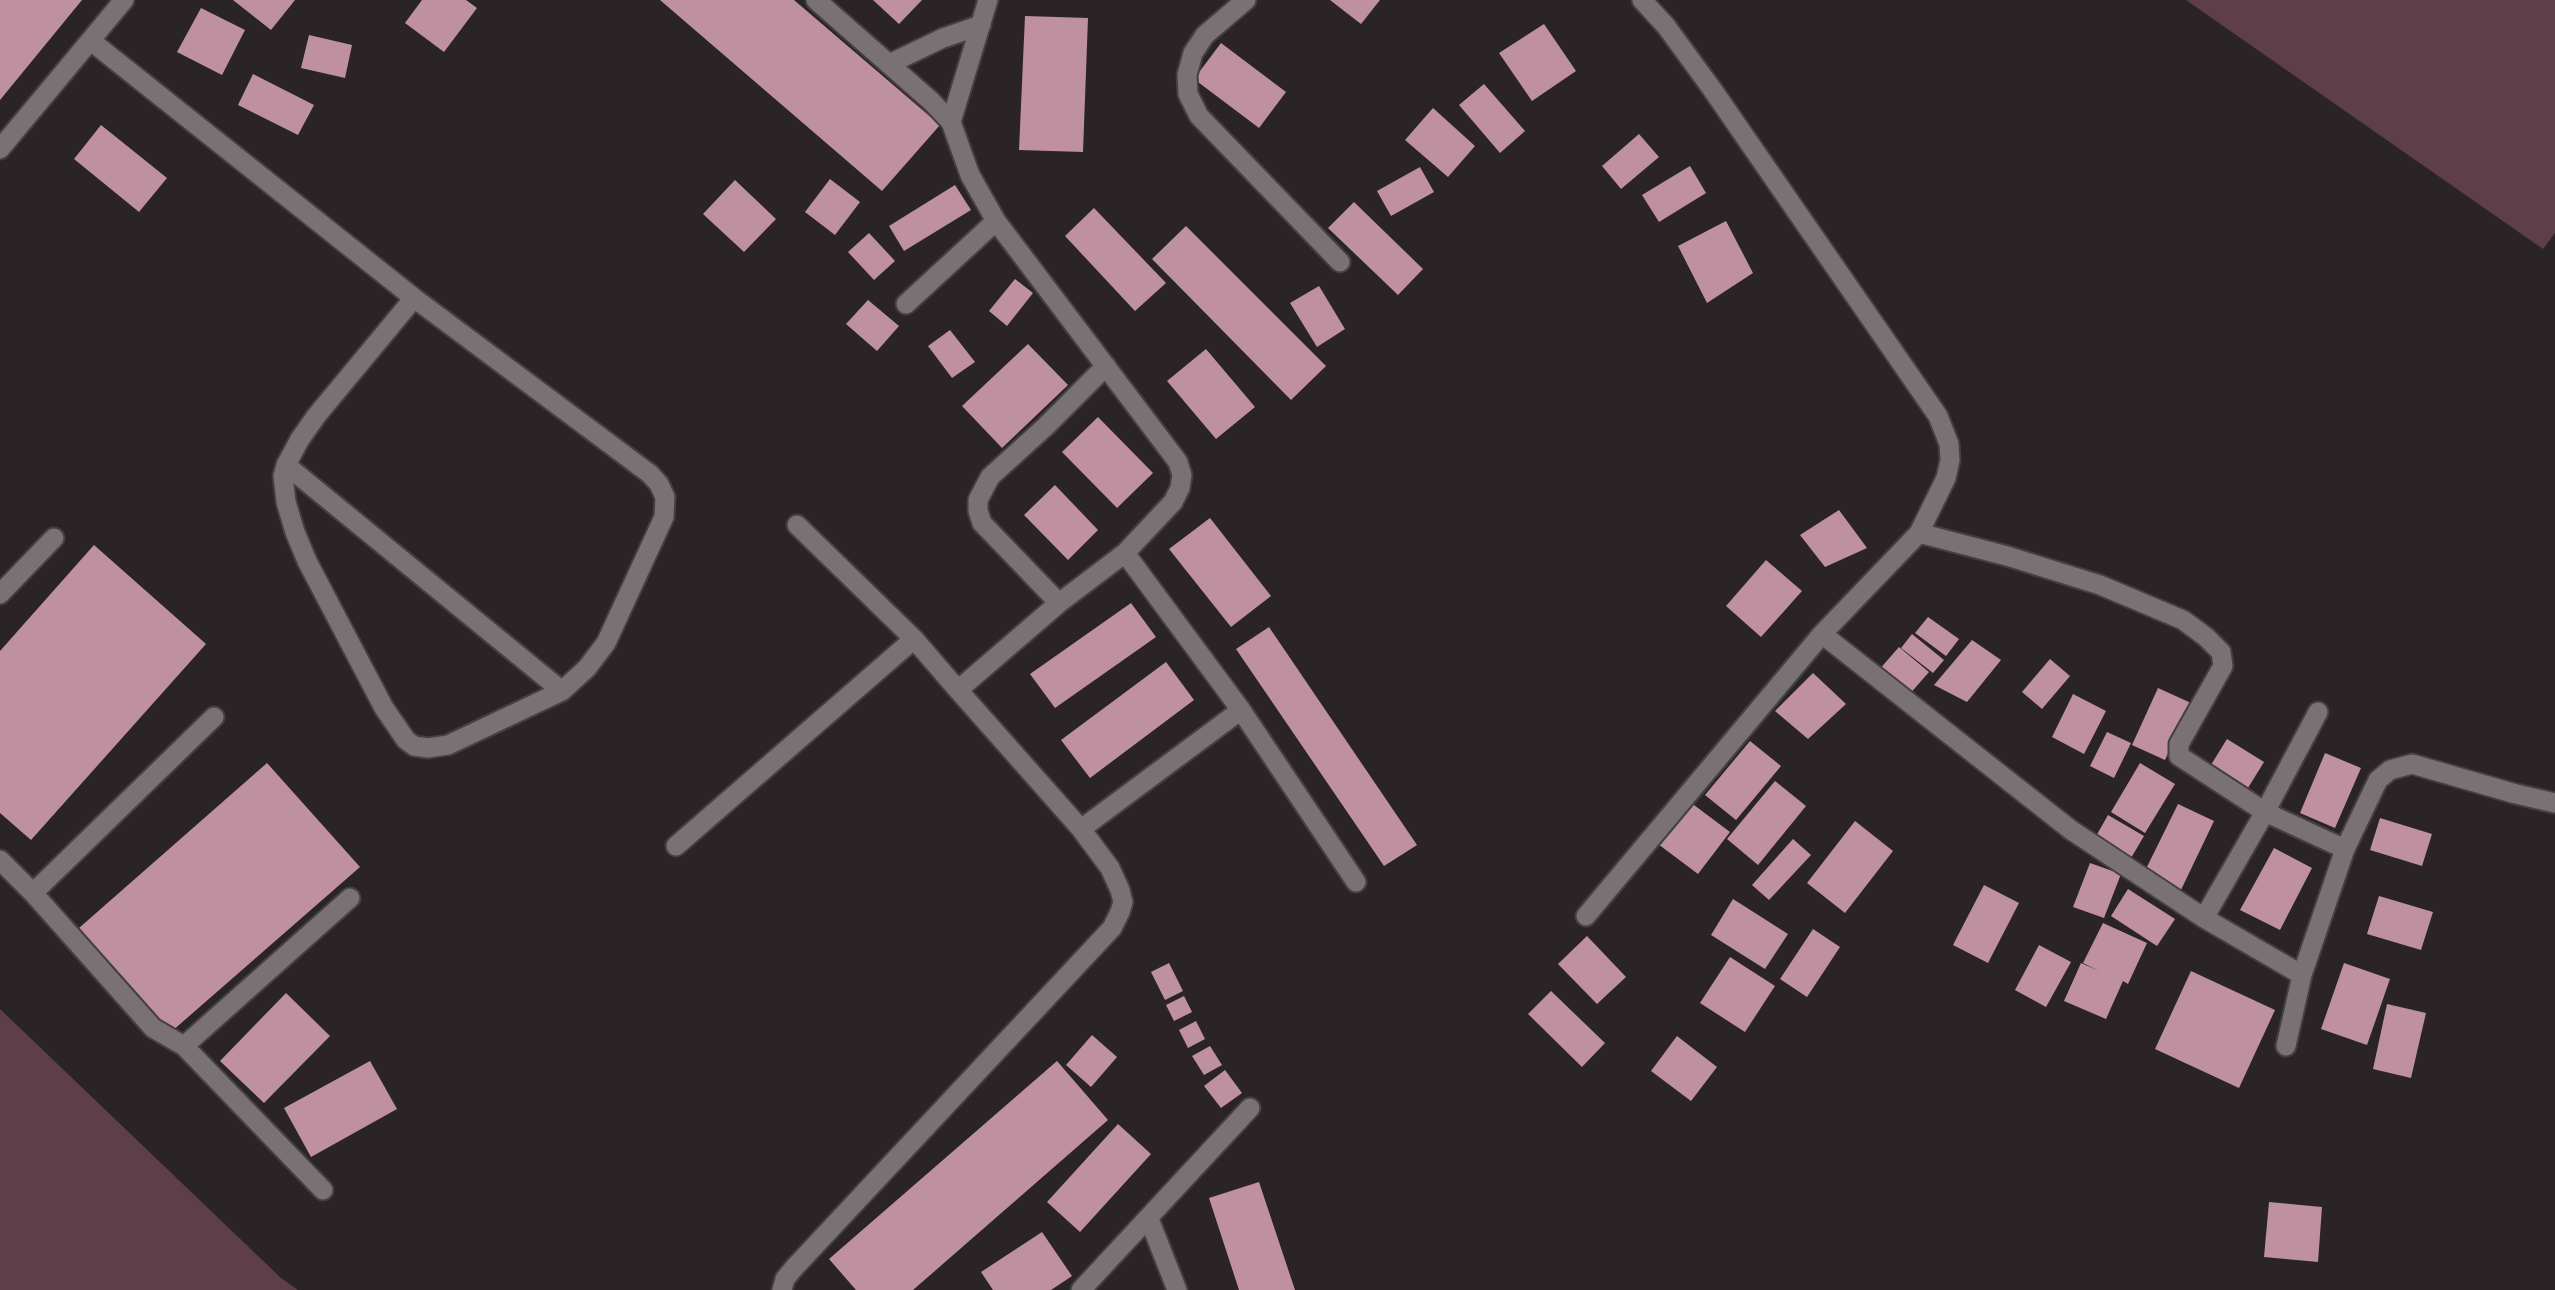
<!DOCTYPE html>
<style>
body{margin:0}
canvas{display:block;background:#2b2426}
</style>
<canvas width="2555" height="1290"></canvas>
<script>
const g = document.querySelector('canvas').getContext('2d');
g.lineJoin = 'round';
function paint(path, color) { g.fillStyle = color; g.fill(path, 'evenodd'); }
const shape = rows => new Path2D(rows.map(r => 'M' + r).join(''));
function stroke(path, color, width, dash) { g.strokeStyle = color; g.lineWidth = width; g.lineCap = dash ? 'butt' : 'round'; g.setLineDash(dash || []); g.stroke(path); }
paint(shape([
 [2186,0,2555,0,2555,233,2543,249],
 [0,1009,281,1278,298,1290,0,1290]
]), '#5e3e48');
paint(shape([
 [0,0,82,0,0,100],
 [233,0,295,0,271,30],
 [422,0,466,0,477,8,444,52,405,23],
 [660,0,794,0,940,125,882,191],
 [873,0,922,0,899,24],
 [1330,0,1380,0,1361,24],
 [201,8,245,30,222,75,177,52],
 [1025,16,1088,18,1083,152,1019,150],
 [1544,24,1576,71,1532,101,1499,53],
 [309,35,352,45,345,78,301,68],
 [1221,43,1286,92,1259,128,1194,79],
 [253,74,314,105,298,135,238,105],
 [1484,84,1525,131,1500,153,1459,105],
 [1433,108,1475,146,1448,177,1405,140],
 [101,125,167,178,139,212,74,159],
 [1639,134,1659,157,1621,189,1602,166],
 [1690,166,1706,193,1659,222,1642,195],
 [1420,167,1434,192,1391,216,1377,191],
 [830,179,860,202,835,235,805,212],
 [735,180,776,219,744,252,703,214],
 [955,185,971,210,904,251,889,226],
 [1354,202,1423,269,1398,295,1328,228],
 [1094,208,1166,283,1135,311,1065,236],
 [1726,221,1753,273,1707,303,1678,246],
 [1186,226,1326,366,1291,400,1152,259],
 [869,233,895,261,874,280,848,252],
 [1015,279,1033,293,1007,326,989,311],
 [1319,286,1345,329,1317,347,1290,303],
 [868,300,899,326,877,351,846,324],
 [950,330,975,362,952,378,928,346],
 [1028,344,1068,385,1002,448,962,406],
 [1206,349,1255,407,1216,439,1167,381],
 [1098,417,1153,473,1117,508,1062,452],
 [1055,485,1098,530,1068,560,1024,515],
 [1839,510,1867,548,1825,567,1800,535],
 [1210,518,1271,596,1231,627,1169,549],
 [94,545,206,644,31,840,0,813,0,651],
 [1766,560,1802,591,1761,637,1726,606],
 [1131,603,1156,637,1055,708,1030,674],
 [1928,617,1959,639,1946,656,1915,633],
 [1269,627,1417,845,1384,866,1236,649],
 [1912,634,1944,660,1933,673,1901,648],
 [1972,640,2001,660,1967,702,1934,685],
 [1899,647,1929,672,1908,696,1878,671],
 [2050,659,2070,676,2042,709,2022,692],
 [1166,662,1194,700,1090,778,1061,740],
 [1813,673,1846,704,1808,739,1775,711],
 [2158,688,2191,703,2165,760,2132,745],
 [2073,694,2106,711,2084,754,2052,737],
 [2107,732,2131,743,2114,778,2090,766],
 [2227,739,2264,762,2243,796,2206,773],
 [1750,741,1781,766,1736,820,1705,795],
 [2325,753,2361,768,2335,828,2300,813],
 [267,763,360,867,171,1032,79,928],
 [2140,763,2175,784,2145,833,2111,812],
 [1775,781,1806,806,1758,865,1727,839],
 [1686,799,1730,832,1698,874,1654,841],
 [2178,804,2214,821,2180,892,2143,875],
 [2108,815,2144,836,2131,858,2095,838],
 [2380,818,2432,834,2422,866,2370,850],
 [1855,821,1893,851,1845,913,1807,883],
 [1793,839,1811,855,1769,900,1752,885],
 [2274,848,2312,868,2280,930,2240,910],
 [2090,863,2121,874,2104,918,2073,907],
 [1984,885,2019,903,1988,963,1953,945],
 [2128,889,2175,919,2157,946,2111,916],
 [2379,896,2433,912,2421,950,2367,934],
 [1733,899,1788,934,1765,969,1711,935],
 [2103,923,2147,943,2128,984,2123,981,2106,1019,2064,1001,2081,963,2099,971,2083,963],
 [1813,929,1840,947,1807,997,1780,979],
 [1587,936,1626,977,1597,1004,1558,964],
 [2039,945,2071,962,2046,1007,2015,990],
 [1730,957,1775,986,1745,1032,1700,1003],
 [1169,963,1183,991,1165,1000,1151,972],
 [2344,963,2390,979,2367,1045,2321,1029],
 [2191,971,2275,1010,2239,1088,2155,1049],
 [1551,991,1605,1043,1582,1067,1528,1014],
 [286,993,330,1036,264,1103,220,1061],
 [1184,996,1192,1012,1174,1021,1166,1005],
 [2387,1004,2426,1013,2411,1078,2373,1069],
 [1196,1021,1205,1039,1188,1048,1179,1030],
 [1092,1035,1117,1057,1091,1087,1066,1065],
 [1677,1036,1717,1067,1691,1101,1651,1071],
 [1210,1046,1222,1065,1204,1075,1192,1056],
 [370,1061,397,1109,311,1157,284,1108],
 [1057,1061,1108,1120,913,1290,856,1290,829,1259],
 [1225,1070,1242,1093,1221,1108,1204,1086],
 [1118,1124,1151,1154,1080,1232,1047,1202],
 [1259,1182,1295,1290,1239,1290,1209,1198],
 [2269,1202,2322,1207,2318,1262,2264,1257],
 [1042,1232,1072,1276,1051,1290,993,1290,981,1272]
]), '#bf91a0');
const minor = shape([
 [1246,0,1205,35,1193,53,1187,75,1188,94,1199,116,1340,262],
 [91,41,414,298,650,474,659,484,665,497,664,517,606,643,587,668,562,691,448,745,428,748,414,746,406,740,384,708,307,561,295,532,286,502,283,476,286,465,300,439,317,415,414,298],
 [889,64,943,38,981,25],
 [951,122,988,0],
 [906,304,996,221],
 [286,465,562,691],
 [797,525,914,639,958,690],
 [1919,533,2007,556,2100,585,2183,620,2206,637,2221,652,2223,666,2179,744,2179,756,2265,812,2345,849],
 [1125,553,1241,710,1356,882],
 [0,594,54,538],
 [1059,603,982,523,978,511,978,500,990,477,1045,427,1106,366],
 [1822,634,2071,830,2204,918,2302,975],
 [1081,829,1241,710],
 [676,846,914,639],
 [0,860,33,893,153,1028,184,1046,323,1190],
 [33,893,214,717],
 [1586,916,1822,634,1919,533,1946,478,1950,460,1949,444,1938,416,1712,89,1666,26,1642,0],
 [2204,918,2265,812,2318,712],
 [184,1046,350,898],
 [2286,1046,2302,975,2345,849,2378,780,2390,770,2412,764,2516,794,2555,803],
 [1149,1219,1177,1290],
 [782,1290,785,1279,794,1268,1112,928,1120,912,1123,902,1120,890,1110,868,1081,829,958,690,1059,603,1125,553,1173,502,1180,488,1182,475,1178,462,996,221,970,175,951,122,931,101,816,0],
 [1081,1290,1250,1108]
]);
const tertiary = shape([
 [0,149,124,0]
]);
stroke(minor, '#453f41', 23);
stroke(tertiary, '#453f41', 23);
stroke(minor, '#797173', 19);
stroke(tertiary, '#797173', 19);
</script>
